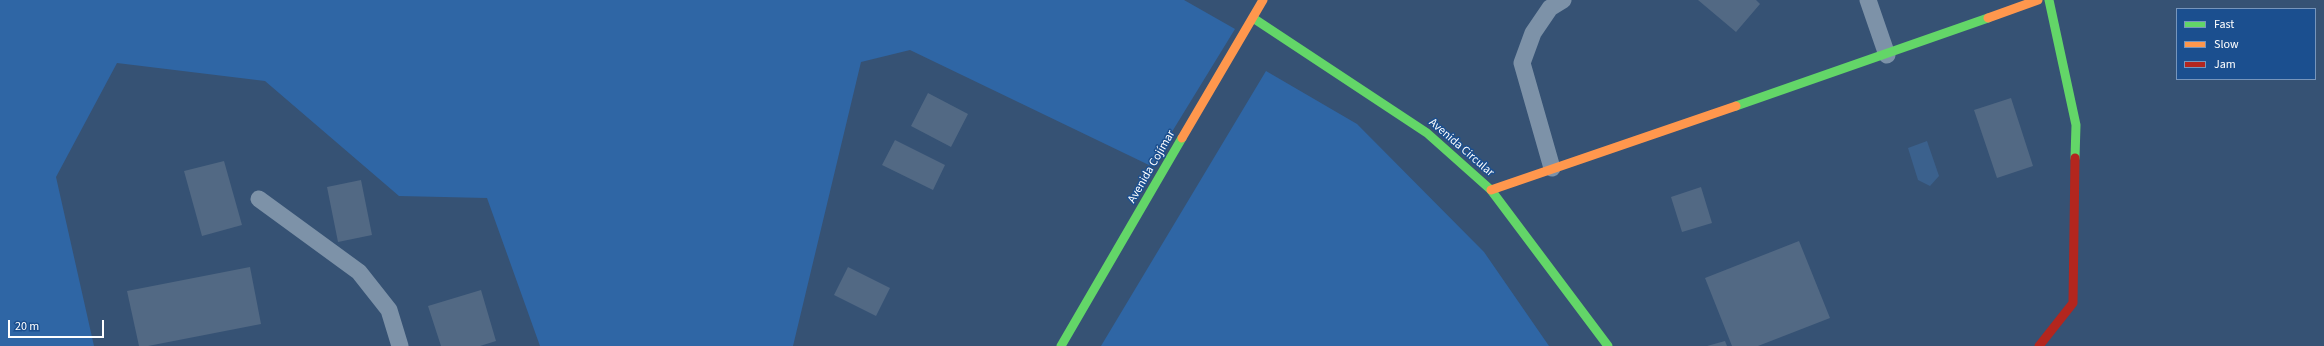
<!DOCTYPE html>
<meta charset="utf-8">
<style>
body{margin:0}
#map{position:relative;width:2324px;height:346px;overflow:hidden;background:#365274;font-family:"Source Sans 3",sans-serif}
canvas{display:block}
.legend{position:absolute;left:2176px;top:8px;width:140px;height:72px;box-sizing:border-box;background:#1b4f8f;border:1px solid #7695bc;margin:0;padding:5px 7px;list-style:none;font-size:12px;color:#fff}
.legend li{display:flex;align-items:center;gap:8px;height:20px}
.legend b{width:20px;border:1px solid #7695bc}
.scale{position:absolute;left:8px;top:320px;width:96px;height:18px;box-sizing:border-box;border:2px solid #fff;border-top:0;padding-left:5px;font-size:12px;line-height:14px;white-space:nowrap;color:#fff;-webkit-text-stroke:3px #1b4f8f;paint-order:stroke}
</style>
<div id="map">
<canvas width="2324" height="346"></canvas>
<ul class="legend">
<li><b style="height:5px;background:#63d668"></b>Fast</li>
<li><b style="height:5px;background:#ff974d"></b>Slow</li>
<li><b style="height:5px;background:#b3261e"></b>Jam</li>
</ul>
<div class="scale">20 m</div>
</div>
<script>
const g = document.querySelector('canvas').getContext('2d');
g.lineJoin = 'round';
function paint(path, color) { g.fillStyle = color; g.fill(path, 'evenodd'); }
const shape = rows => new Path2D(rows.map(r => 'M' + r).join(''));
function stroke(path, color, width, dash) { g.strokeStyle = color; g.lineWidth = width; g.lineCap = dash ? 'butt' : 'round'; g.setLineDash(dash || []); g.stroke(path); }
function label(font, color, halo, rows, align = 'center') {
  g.font = font + ' "Source Sans 3",sans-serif'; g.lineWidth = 3; g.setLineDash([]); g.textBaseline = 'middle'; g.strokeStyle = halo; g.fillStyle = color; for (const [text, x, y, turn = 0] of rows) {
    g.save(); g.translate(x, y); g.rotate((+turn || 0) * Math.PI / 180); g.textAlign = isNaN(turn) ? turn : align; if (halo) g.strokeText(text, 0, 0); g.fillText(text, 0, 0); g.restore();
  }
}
paint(shape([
 [0,0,1184,0,1235,29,1151,166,910,50,861,62,793,346,540,346,487,198,399,196,265,81,117,63,56,177,94,346,0,346],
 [1266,71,1357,124,1484,252,1549,346,1101,346]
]), '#2f66a5');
paint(shape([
 [1927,141,1939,176,1930,186,1918,180,1908,148]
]), '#3b618d');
paint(shape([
 [1698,0,1756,0,1760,4,1736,32],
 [928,93,968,114,951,147,911,126],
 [2011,98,2033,166,1997,178,1974,110],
 [895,140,945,165,933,190,882,165],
 [224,161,242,225,202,236,184,171],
 [361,180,372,235,338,242,327,187],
 [1701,187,1712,223,1682,232,1671,197],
 [1799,241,1830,318,1758,346,1732,346,1705,278],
 [250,267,261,324,148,346,139,346,127,291],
 [848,267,890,288,876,316,834,295],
 [481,290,496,341,480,346,441,346,428,306],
 [1725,341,1727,346,1707,346]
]), '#526984');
stroke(shape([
 [1868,0,1887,55],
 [1552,168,1522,63,1533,33,1550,8,1563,0],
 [259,199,359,272,389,310,400,346]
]), '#7d92a8', 17);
stroke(shape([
 [2049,0,2076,125,2075,158],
 [1253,18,1427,133,1491,190,1608,346],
 [1736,106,1988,18],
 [1061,346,1182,138]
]), '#63d668', 9);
stroke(shape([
 [1988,18,2038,0],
 [1182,138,1263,0],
 [1491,190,1736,106]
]), '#ff974d', 9);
stroke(shape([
 [2039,346,2073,303,2075,158]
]), '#b3261e', 9);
label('12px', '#fff', '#1b4f8f', [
 ["Avenida Circular",1461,148,41],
 ["Avenida Cojímar",1152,167,-60]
]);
</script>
